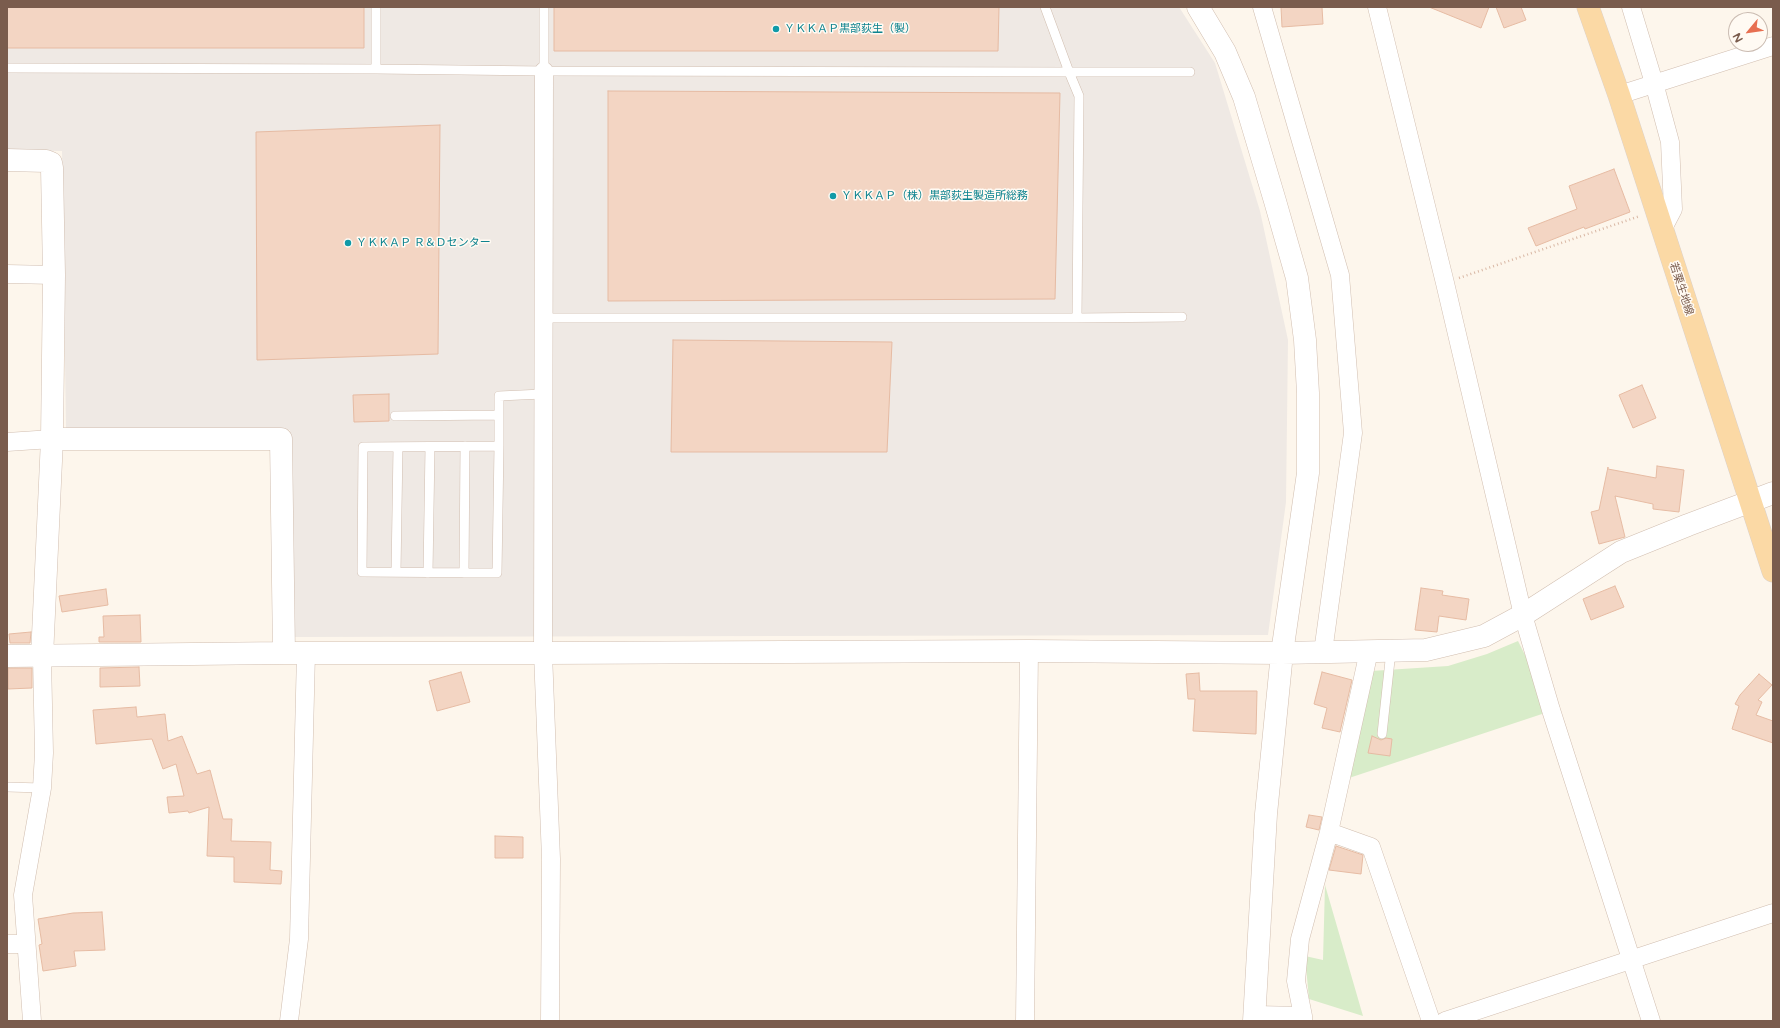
<!DOCTYPE html>
<meta charset="utf-8">
<style>
body{margin:0}
#map{position:relative;width:1780px;height:1028px;overflow:hidden;background:#fdf6ec;font-family:"Varela Round",sans-serif}
canvas{display:block}
.frame{position:absolute;inset:0;border:8px solid #7a5c4d;pointer-events:none}
.north{position:absolute;left:1728px;top:12px;width:40px;height:40px;box-sizing:border-box;background:#fffaf3;border:1px solid #cabbb1;border-radius:50%;rotate:241deg;font-size:11px;font-weight:700;line-height:16px;text-align:center;color:#7a5c4d}
.north::after{content:'';display:block;margin:auto;width:14px;height:18px;background:#e76f51;clip-path:polygon(50% 0,100% 100%,50% 72%,0 100%)}
</style>
<div id="map">
<canvas width="1780" height="1028"></canvas>
<div class="frame"></div>
<div class="north">N</div>
</div>
<script>
const g = document.querySelector('canvas').getContext('2d');
g.lineJoin = 'round';
function paint(path, color) { g.fillStyle = color; g.fill(path, 'evenodd'); }
const shape = rows => new Path2D(rows.map(r => 'M' + r).join(''));
function stroke(path, color, width, dash) { g.strokeStyle = color; g.lineWidth = width; g.lineCap = dash ? 'butt' : 'round'; g.setLineDash(dash || []); g.stroke(path); }
function label(font, color, halo, rows, align = 'center') {
  g.font = font + ' "Varela Round","Noto Sans JP",sans-serif'; g.lineWidth = 3; g.setLineDash([]); g.textBaseline = 'middle'; g.strokeStyle = halo; g.fillStyle = color; for (const [text, x, y, turn = 0] of rows) {
    g.save(); g.translate(x, y); g.rotate((+turn || 0) * Math.PI / 180); g.textAlign = isNaN(turn) ? turn : align; if (halo) g.strokeText(text, 0, 0); g.fillText(text, 0, 0); g.restore();
  }
}
paint(shape([
 [7,7,1179,7,1215,63,1260,211,1288,340,1286,502,1268,635,295,637,290,430,66,429,62,151,7,150]
]), '#efe9e4');
paint(shape([
 [1518,641,1533,671,1545,713,1349,778,1371,671,1448,666,1487,654],
 [1325,885,1363,1016,1309,999,1305,956,1323,960]
]), '#d8ecc9');
const building = shape([
 [7,7,364,7,364,48,7,48,7,7],
 [554,7,999,7,998,51,554,51,554,7],
 [1281,7,1322,7,1323,24,1282,27,1281,7],
 [1429,7,1489,7,1481,28,1429,7],
 [1496,7,1521,7,1526,20,1504,28,1496,7],
 [608,91,1060,93,1055,299,608,301,608,91],
 [440,125,438,354,257,360,256,132,440,125],
 [1614,169,1630,212,1585,229,1584,227,1536,246,1528,228,1577,209,1569,186,1614,169],
 [673,340,892,342,887,452,671,452,673,340],
 [1642,385,1656,418,1633,428,1619,395,1642,385],
 [389,394,389,421,354,422,353,395,389,394],
 [1657,466,1684,470,1679,512,1653,509,1653,504,1615,496,1625,537,1599,544,1591,512,1599,510,1608,467,1608,469,1656,478,1657,466],
 [1615,586,1624,607,1591,620,1583,599,1615,586],
 [1421,588,1443,591,1442,595,1469,599,1466,620,1439,616,1437,632,1415,630,1421,588],
 [106,589,108,605,62,612,59,596,106,589],
 [140,615,141,642,99,642,99,637,104,637,103,616,140,615],
 [31,632,30,643,10,643,9,634,31,632],
 [139,667,140,686,100,687,100,668,139,667],
 [8,668,32,668,32,688,8,689,8,668],
 [461,672,470,702,437,711,429,681,461,672],
 [1322,672,1352,680,1340,732,1322,728,1327,708,1314,704,1322,672],
 [1199,673,1200,691,1257,691,1256,734,1193,731,1195,699,1188,699,1186,674,1199,673],
 [1759,674,1772,685,1758,700,1762,702,1756,715,1773,721,1773,743,1732,729,1739,706,1735,704,1740,695,1759,674],
 [136,707,137,717,165,714,168,741,182,736,197,774,210,770,223,819,232,819,231,841,271,842,270,870,282,871,281,884,234,882,234,857,207,856,209,807,189,813,188,811,169,813,167,797,184,796,176,764,163,769,152,739,96,744,93,710,136,707],
 [1372,736,1381,740,1386,738,1392,739,1390,756,1368,753,1372,736],
 [1309,815,1322,817,1319,830,1306,827,1309,815],
 [495,836,523,837,523,858,495,858,495,836],
 [1336,846,1363,855,1361,874,1329,870,1336,846],
 [102,912,105,950,74,951,76,966,43,971,39,945,42,944,38,919,73,913,102,912]
]);
paint(building, '#f3d5c3');
stroke(building, '#e6bba3', 1);
const service = shape([
 [1045,7,1069,72,1190,72],
 [7,68,376,69,376,7],
 [376,69,544,71,1069,72,1079,96,1077,318,543,318],
 [544,71,544,7],
 [1077,318,1182,317],
 [395,416,499,415],
 [499,446,497,573,362,572,363,447,499,446,499,396,543,394],
 [396,572,398,447],
 [428,573,430,447],
 [464,573,465,446],
 [1382,734,1391,651],
 [7,787,42,788]
]);
const minor = shape([
 [1262,7,1340,275,1353,433,1323,652],
 [1377,7,1445,283,1523,615,1551,710,1651,1021],
 [1631,7,1654,83,1670,142,1673,209,1662,230],
 [544,71,543,653,551,859,550,1021],
 [1619,95,1773,46],
 [7,274,54,275],
 [7,442,52,439],
 [1329,832,1369,651],
 [7,944,26,944],
 [1255,1015,1303,1016,1303,1021],
 [1303,1016,1296,981,1300,939,1329,832,1371,847,1431,1021],
 [32,1021,23,895,42,788,44,753,42,657],
 [289,1021,299,939,306,653],
 [1025,1021,1029,651],
 [1445,1021,1773,913]
]);
const tertiary = shape([
 [1198,7,1225,52,1244,97,1275,201,1297,278,1305,340,1308,393,1308,473,1282,653,1266,814,1254,1021],
 [7,160,46,161,51,163,52,168,54,275,52,439,42,657],
 [52,439,281,439,284,653],
 [7,656,284,653,543,653,1029,651,1282,653,1426,650,1484,636,1523,615,1621,552,1688,525,1773,493]
]);
const primary = shape([
 [1588,7,1619,95,1773,571]
]);
stroke(service, '#d1beb0', 10);
stroke(minor, '#d1beb0', 19);
stroke(tertiary, '#d1beb0', 23);
stroke(primary, '#dad1cd', 23);
stroke(shape([
 [1459,278,1640,216]
]), '#d9b8a5', 2.5, [1, 3]);
stroke(service, '#fff', 9);
stroke(minor, '#fff', 18);
stroke(tertiary, '#fff', 22);
stroke(primary, '#fbd9a5', 22);
for (const [x, y, r, color] of [
 [776,29,4,"#0f9aa8"],
 [833,196,4,"#0f9aa8"],
 [348,243,4,"#0f9aa8"]
]) { const dot = new Path2D(); dot.arc(x, y, r, 0, 2 * Math.PI); g.fillStyle = color; g.fill(dot); stroke(dot, '#fffaf3', 1.5); }
label('11px', '#0d838f', '#fffaf3', [
 ["ＹＫＫＡＰ黒部荻生（製）",784,29],
 ["ＹＫＫＡＰ（株）黒部荻生製造所総務",841,196],
 ["ＹＫＫＡＰ Ｒ＆Ｄセンター",356,243]
], 'left');
label('11px', '#7a5c4d', '#fffaf3', [
 ["若栗生地線",1681,289,72]
]);
</script>
